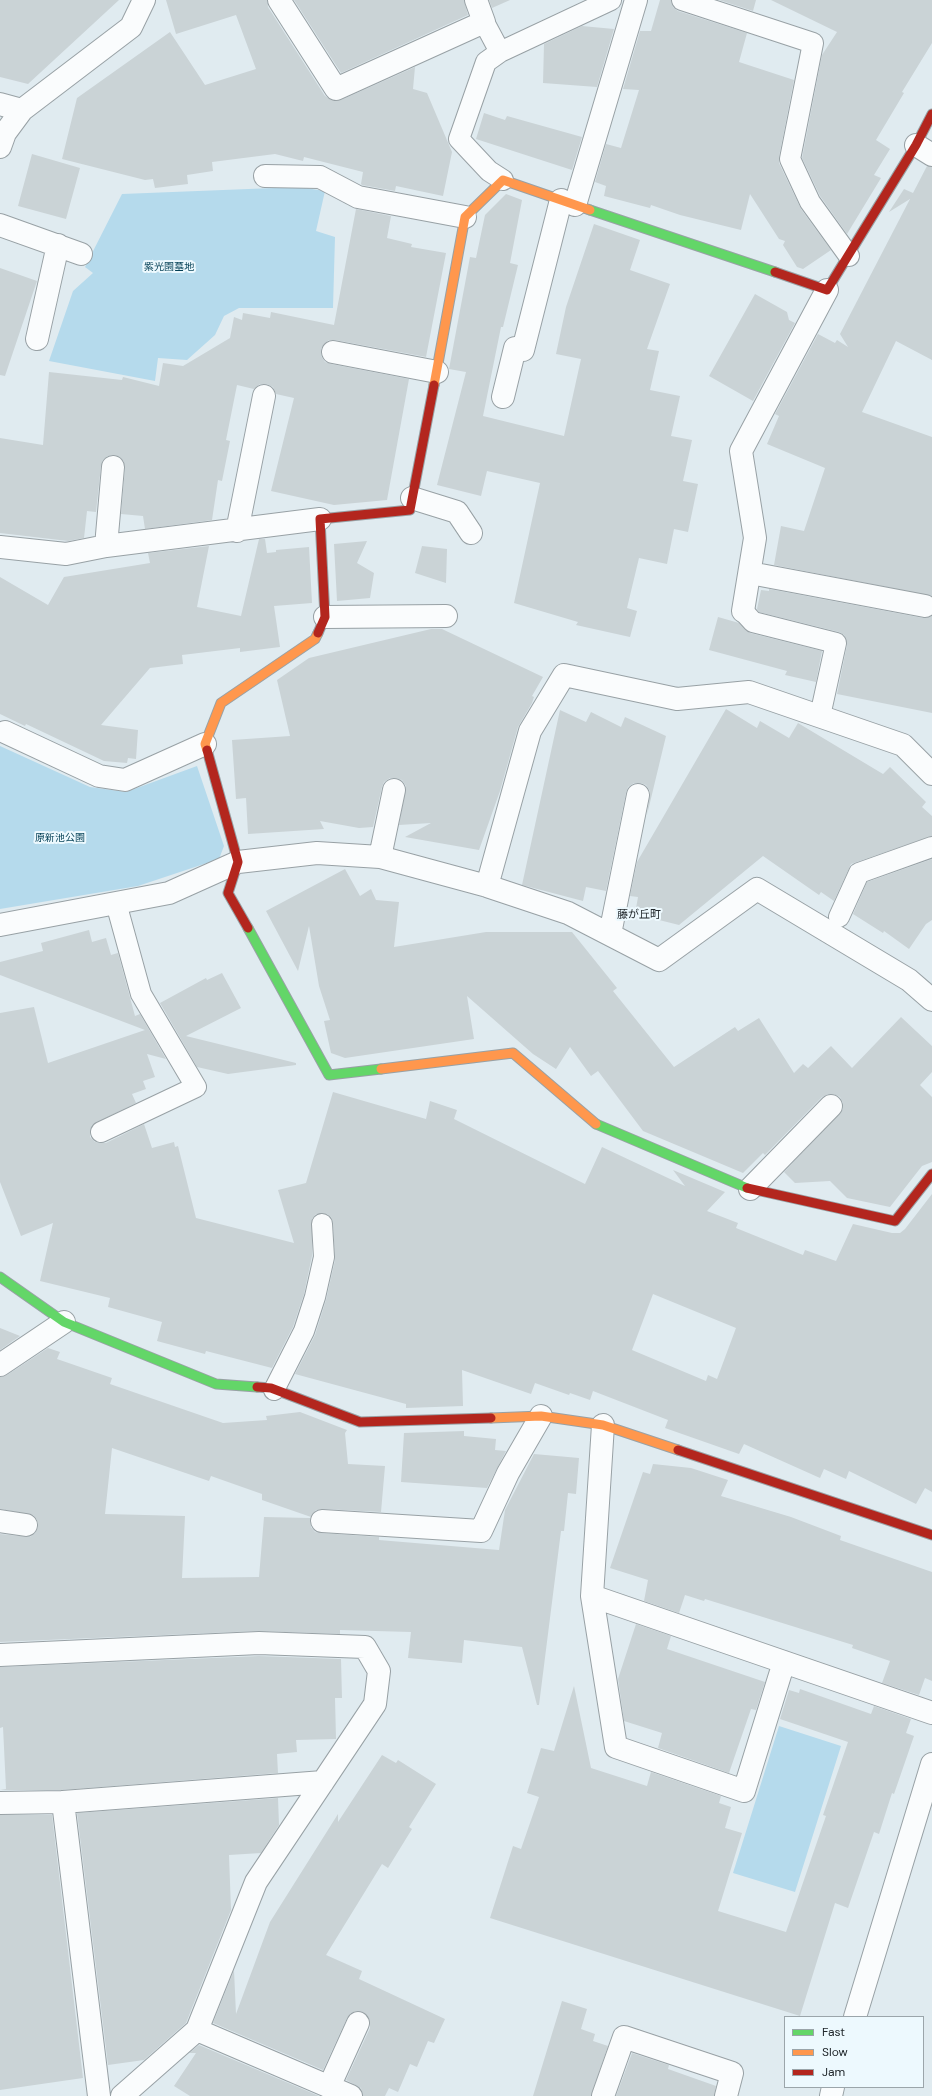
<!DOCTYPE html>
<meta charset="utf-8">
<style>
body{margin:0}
#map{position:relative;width:932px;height:2096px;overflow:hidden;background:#e0ebf0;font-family:"DM Sans",sans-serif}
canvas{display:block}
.legend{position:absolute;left:784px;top:2016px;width:140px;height:72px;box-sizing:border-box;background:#edf9fe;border:1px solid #9ba5aa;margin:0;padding:5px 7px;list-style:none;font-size:12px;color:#20272b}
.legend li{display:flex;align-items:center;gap:8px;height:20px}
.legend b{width:20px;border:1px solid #9ba5aa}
</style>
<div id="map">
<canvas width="932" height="2096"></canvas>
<ul class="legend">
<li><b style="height:5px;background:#63d668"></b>Fast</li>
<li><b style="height:5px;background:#ff974d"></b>Slow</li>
<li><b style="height:5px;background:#b3261e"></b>Jam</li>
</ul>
</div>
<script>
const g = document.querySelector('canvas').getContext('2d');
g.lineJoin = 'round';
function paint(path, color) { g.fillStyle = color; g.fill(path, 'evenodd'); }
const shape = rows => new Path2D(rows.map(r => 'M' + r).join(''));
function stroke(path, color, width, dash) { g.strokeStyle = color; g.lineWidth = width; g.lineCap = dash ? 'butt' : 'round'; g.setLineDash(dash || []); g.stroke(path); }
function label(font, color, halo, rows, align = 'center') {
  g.font = font + ' "DM Sans","Noto Sans JP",sans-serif'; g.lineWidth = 4; g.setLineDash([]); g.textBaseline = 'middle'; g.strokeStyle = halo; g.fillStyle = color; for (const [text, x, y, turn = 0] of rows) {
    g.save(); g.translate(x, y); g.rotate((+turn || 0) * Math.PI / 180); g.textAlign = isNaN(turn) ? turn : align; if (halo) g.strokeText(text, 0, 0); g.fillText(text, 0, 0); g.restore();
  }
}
paint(shape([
 [299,187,325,191,316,231,335,237,333,308,239,308,224,316,215,335,187,360,158,358,155,381,49,361,73,291,93,273,85,267,122,194],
 [0,746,90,787,126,792,197,766,224,846,219,859,138,886,0,909],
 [779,1726,841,1746,795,1892,733,1873]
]), '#b5daec');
paint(shape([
 [0,0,119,0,28,84,0,77],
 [166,0,267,0,268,7,325,96,335,101,341,100,415,67,413,89,427,93,452,152,443,196,396,186,395,191,362,185,361,184,363,172,304,157,303,161,275,154,212,162,213,171,187,175,188,184,155,188,153,179,145,180,62,159,77,98,170,32,205,85,256,69,236,15,176,34],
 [294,0,464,0,468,15,341,73],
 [489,0,510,0,492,8],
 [660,0,671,0,673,7,678,11,747,33,739,62,794,80,779,157,779,163,801,209,831,250,803,269,797,267,783,245,785,241,779,239,750,194,741,230,680,215,651,205,650,208,604,196,606,186,595,182,606,144,621,148,639,90,623,89,640,31,651,31],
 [719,0,756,0,753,11],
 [771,0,932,0,932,43,902,92,904,93,876,140,890,149,874,175,881,178,847,234,820,196,802,158,822,55,837,32],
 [582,26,614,29,597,87,543,83,544,44],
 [484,113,505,120,507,116,582,137,572,170,476,139],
 [32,154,80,168,66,219,18,206],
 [927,166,932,167,932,360,896,341,862,412,932,437,932,596,774,565,781,526,804,531,825,468,767,444,779,416,775,414,818,334,835,343,837,340,848,347,840,334,910,199,889,212,904,189,913,193],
 [506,194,522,200,510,263,518,265,503,327,501,327,483,416,564,436,581,359,556,354,566,307,594,224,640,240,630,270,670,284,647,349,659,351,650,390,680,396,671,436,692,440,683,481,698,484,688,532,674,529,667,564,639,558,627,608,637,611,630,637,576,625,578,622,514,603,540,483,487,471,481,496,437,485,466,372,449,369,470,257,476,258,485,215],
 [356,209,391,216,387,238,412,244,411,247,446,253,426,357,335,340,329,340,324,344,321,349,321,356,325,362,331,364,409,379,387,500,334,505,271,491,294,398,276,394,273,387,267,384,260,384,254,389,237,385,226,440,230,441,222,481,218,480,212,520,145,529,143,516,121,514,125,468,124,462,120,457,114,455,108,456,103,460,101,466,96,512,87,511,84,538,68,541,0,533,0,438,43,445,49,372,122,380,123,377,159,386,163,363,183,366,230,338,234,317,242,320,243,313,270,318,271,312,334,325],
 [0,268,37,281,5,376,0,375],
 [755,294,787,312,789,320,795,323,753,401,709,376],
 [259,539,265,539,267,553,276,552,276,550,309,547,312,603,274,606,280,647,240,652,240,648,182,655,183,664,150,668,101,725,138,730,136,759,128,758,127,763,104,761,26,724,25,726,0,714,0,577,48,605,64,577,150,563,148,553,209,546,197,607,241,616],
 [367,541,357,563,374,573,370,598,337,601,334,544],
 [422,546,447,549,446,583,415,573],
 [769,589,923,618,932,616,932,713,837,694,847,645,844,635,839,632,759,612,757,609,761,590,769,591],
 [718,617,739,623,750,633,822,651,816,682,785,675,787,671,709,650],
 [431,629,442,629,543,677,532,696,534,697,532,703,518,727,500,791,479,850,405,837,431,823,399,825,406,786,402,780,396,778,390,778,384,782,382,787,373,827,359,828,320,821,324,829,248,834,246,798,236,799,232,740,290,736,277,680,309,658],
 [726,709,757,728,760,721,789,738,798,723,883,774,890,767,926,802,922,807,932,816,932,836,851,864,834,901,821,892,819,895,763,856,679,925,635,914,638,897,630,896,637,862],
 [560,710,586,722,591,712,621,727,625,717,666,736,647,815,650,791,646,785,641,783,634,783,628,787,626,793,606,891,586,887,583,901,522,885],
 [932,859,932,920,926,924,909,949,884,931,883,933,853,914,867,882],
 [345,869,360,896,371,889,376,900,399,902,394,947,486,932,572,932,617,988,613,991,674,1067,735,1027,738,1031,759,1018,794,1073,803,1064,808,1068,831,1046,852,1068,901,1017,932,1046,932,1072,920,1085,932,1097,932,1162,922,1166,890,1207,847,1198,830,1181,795,1183,784,1172,843,1109,843,1103,840,1097,834,1094,828,1094,822,1097,765,1155,763,1153,743,1173,643,1131,598,1071,591,1076,570,1047,556,1069,533,1054,467,996,474,1039,345,1058,331,1053,324,1021,330,1020,319,986,309,926,298,971,266,911],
 [89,930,92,942,106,938,111,955,118,953,135,1016,140,1014,166,1059,147,1054,155,1077,143,1081,146,1089,132,1094,136,1103,92,1125,90,1131,90,1137,95,1142,106,1143,144,1124,152,1148,174,1142,175,1147,178,1146,196,1218,294,1243,278,1190,306,1183,333,1092,426,1119,430,1101,457,1110,454,1119,585,1184,602,1147,685,1186,673,1170,725,1192,707,1211,738,1223,736,1228,803,1255,805,1250,836,1261,853,1224,892,1233,900,1233,905,1229,932,1194,932,1492,925,1488,916,1504,849,1471,846,1479,824,1469,820,1478,744,1444,739,1454,665,1428,668,1420,593,1391,590,1400,570,1393,569,1395,535,1383,531,1394,462,1370,463,1406,406,1408,406,1404,295,1374,315,1335,326,1300,335,1260,333,1223,331,1217,327,1214,316,1214,312,1219,312,1256,304,1294,293,1327,272,1368,206,1351,205,1354,157,1341,162,1322,108,1307,110,1298,40,1281,53,1223,21,1236,0,1182,0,1013,34,1007,48,1063,145,1030,0,975,0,962,43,951,41,943],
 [653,1294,736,1328,717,1379,708,1375,706,1381,632,1350],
 [222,973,241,1008,186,1036,296,1063,296,1065,228,1074,197,1067,160,1003,206,978,207,980],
 [0,1328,20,1336,0,1350],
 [48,1348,60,1352,57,1359,112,1378,110,1384,223,1423,267,1420,266,1416,300,1412,347,1430,345,1433,348,1464,385,1466,381,1512,323,1509,316,1510,311,1517,262,1500,262,1494,211,1476,209,1481,112,1448,105,1514,185,1516,182,1578,259,1577,264,1517,310,1518,311,1527,315,1532,321,1533,379,1537,379,1540,499,1550,505,1510,534,1454,579,1458,576,1494,568,1493,564,1531,561,1531,539,1705,537,1705,522,1647,464,1640,462,1663,408,1658,411,1632,340,1630,340,1634,258,1631,0,1642,0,1534,30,1537,35,1533,38,1527,37,1520,33,1515,0,1509,0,1377,7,1375],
 [464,1431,464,1436,496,1439,495,1450,506,1451,487,1488,401,1482,404,1433],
 [653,1464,691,1468,728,1480,721,1496,791,1517,841,1536,840,1540,932,1572,932,1681,925,1678,919,1695,882,1683,890,1661,852,1648,853,1645,705,1599,704,1601,685,1595,679,1613,644,1601,648,1580,610,1568,643,1472,650,1474],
 [636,1624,671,1636,667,1649,765,1682,756,1710,751,1709,729,1773,658,1748,662,1733,624,1721,618,1679],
 [259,1656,341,1659,342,1698,335,1698,336,1739,296,1740,297,1752,277,1754,278,1773,62,1790,0,1790,6,1789,3,1727,0,1728,0,1667],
 [574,1686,591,1768,647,1786,651,1772,721,1796,719,1803,731,1807,725,1828,742,1833,718,1911,786,1932,826,1816,823,1815,848,1742,780,1719,789,1690,799,1693,800,1689,871,1714,874,1706,911,1719,906,1733,914,1736,894,1794,892,1793,879,1834,874,1832,848,1908,835,1903,800,2016,490,1918,513,1846,521,1849,539,1797,527,1793,541,1748,554,1751],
 [382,1755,396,1763,398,1760,436,1784,409,1827,412,1829,388,1868,382,1864,326,1955,362,1971,359,1979,445,2019,434,2043,428,2041,417,2067,410,2064,398,2092,389,2088,385,2096,363,2096,361,2088,346,2080,370,2028,370,2022,368,2016,363,2012,356,2011,351,2013,347,2018,323,2070,213,2023,234,1970,236,2014,270,1922,338,1814,338,1822],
 [278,1798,279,1825,261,1853,229,1855,231,1910,186,2023,144,2060,108,2065,77,1813],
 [0,1815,52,1815,83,2078,0,2090],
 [562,2001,587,2009,581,2029,595,2034,593,2041,608,2046,591,2096,533,2096],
 [199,2045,319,2096,190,2096,174,2086,196,2053,189,2053],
 [632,2053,669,2065,668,2069,716,2086,714,2096,616,2096]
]), '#cad3d6');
const lane = shape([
 [682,0,813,43,790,159,810,202,849,256],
 [484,22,500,52],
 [503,180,489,171,459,139,486,62,500,52,611,0],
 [743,611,753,622,836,643,820,716],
 [839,917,859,873,932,847],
 [101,1132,196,1087,141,994,116,903],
 [274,1390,304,1331,315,1297,324,1257,322,1224]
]);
const street = shape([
 [279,0,336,89,484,22,476,0],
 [0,104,22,110,131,27,144,0],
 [916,145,932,155],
 [0,147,5,133,22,110],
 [265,176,320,177,358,197,465,217],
 [575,205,636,0],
 [0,225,81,254],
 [37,339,58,245],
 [333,352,437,372],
 [503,397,515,348,523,350,561,200],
 [412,498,457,512,471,533],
 [237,531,264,396],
 [106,546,113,467],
 [0,547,66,554,106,546,320,519],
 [750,573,925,606],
 [743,611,755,538,741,451,827,290],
 [325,617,446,616],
 [5,732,99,776,125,780,205,744],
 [380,857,394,790],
 [487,886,530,731,564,675,677,699,749,692,903,745,932,774],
 [0,925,169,893,238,862,317,853,380,857,487,886,568,913,659,960,757,889,909,980,932,1000],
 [610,934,638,795],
 [750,1189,831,1106],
 [0,1365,64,1322],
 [603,1425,592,1596,616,1747,744,1791,784,1662],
 [0,1521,26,1525],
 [322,1521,481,1531,508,1473,541,1416],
 [592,1596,932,1713],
 [0,1655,259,1643,365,1647,379,1671,375,1704,256,1882,197,2030,122,2096],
 [63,1802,99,2096],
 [0,1803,63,1802,323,1782],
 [855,2017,932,1764],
 [197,2030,351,2096],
 [329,2087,358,2023],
 [603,2096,624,2037,732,2073,726,2096],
 [831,2096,833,2087]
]);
const fast = shape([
 [590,210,775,272],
 [248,928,329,1075,381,1069],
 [596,1124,747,1188],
 [0,1277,64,1322,216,1384,257,1387]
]);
const slow = shape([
 [434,385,465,217,503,180,590,210],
 [207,750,205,744,221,703,315,639,318,633],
 [381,1069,513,1053,596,1124],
 [491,1418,541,1416,603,1425,678,1450]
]);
const jam = shape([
 [775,272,827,290,916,145,932,114],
 [318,633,325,617,320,519,410,510,434,385],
 [207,750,238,862,228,893,248,928],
 [747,1188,895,1221,932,1174],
 [257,1387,271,1388,360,1422,491,1418],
 [678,1450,932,1535]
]);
stroke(lane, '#98a1a5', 22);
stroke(street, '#98a1a5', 24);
stroke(fast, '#98a1a5', 11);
stroke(slow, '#98a1a5', 11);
stroke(jam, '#98a1a5', 11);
stroke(lane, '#fafcfd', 20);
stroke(street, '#fafcfd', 22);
stroke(fast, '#63d668', 9);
stroke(slow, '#ff974d', 9);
stroke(jam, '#b3261e', 9);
label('10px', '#033f55', '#edf9fe', [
 ["紫光園墓地",169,267],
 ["原新池公園",60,838]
]);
label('11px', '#20272b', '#edf9fe', [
 ["藤が丘町",639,915]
]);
</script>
